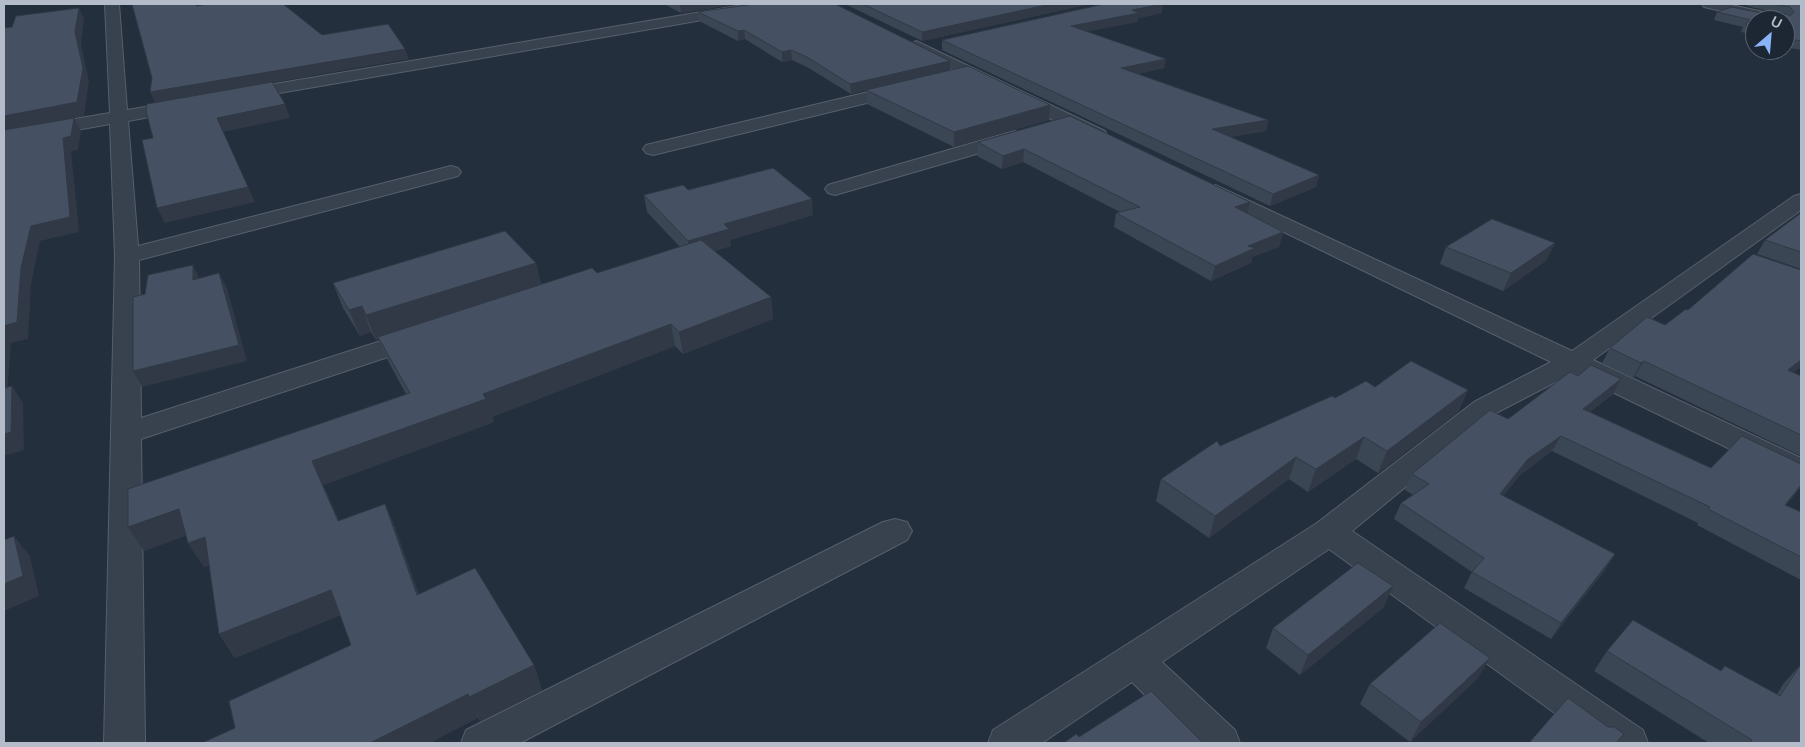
<!DOCTYPE html>
<style>
body{margin:0}
#map{position:relative;width:1805px;height:747px;overflow:hidden;background:#242f3e;font-family:Lato,sans-serif}
canvas{display:block}
.frame{position:absolute;inset:0;border:5px solid #b4bcc9;pointer-events:none}
.north{position:absolute;left:1745px;top:10px;width:50px;height:50px;box-sizing:border-box;background:#1d2633;border:1px solid #59626f;border-radius:50%;rotate:27deg;font-size:14px;font-weight:700;line-height:20px;text-align:center;color:#b4bcc9}
.north::after{content:'';display:block;margin:auto;width:18px;height:22px;background:#8ab4f8;clip-path:polygon(50% 0,100% 100%,50% 72%,0 100%)}
</style>
<div id="map">
<canvas width="1805" height="747"></canvas>
<div class="frame"></div>
<div class="north">U</div>
</div>
<script>
const g = document.querySelector('canvas').getContext('2d');
g.lineJoin = 'round';
const shape = rows => new Path2D(rows.map(r => 'M' + r).join(''));
function stroke(path, color, width, dash) { g.strokeStyle = color; g.lineWidth = width; g.lineCap = dash ? 'butt' : 'round'; g.setLineDash(dash || []); g.stroke(path); }
function paint(path, color) { g.fillStyle = color; g.fill(path, 'evenodd'); }
const minor = shape([
 [105,4,119,4,127,110,182,101,188,102,191,106,188,110,182,111,128,121,138,246,451,166,458,168,461,172,458,176,139,260,141,418,409,332,418,330,427,332,431,338,427,344,141,439,145,743,104,743,115,256,110,124,4,143,4,131,110,113,105,4],
 [749,4,779,4,772,8,239,100,233,99,230,95,233,91,239,90,749,4],
 [1702,4,1727,4,1786,17,1788,20,1785,23,1785,20,1762,20,1704,7,1702,4],
 [916,41,1105,131,1107,135,1105,139,1098,141,1091,139,911,49,908,46,916,41],
 [902,84,908,85,911,89,908,93,653,155,646,153,643,149,646,145,902,84],
 [1014,131,1021,133,1023,137,1021,141,835,195,828,193,825,189,828,185,1014,131],
 [1215,185,1572,351,1794,196,1801,194,1801,210,1593,360,1801,458,1801,482,1790,478,1573,373,1494,414,1352,531,1643,730,1648,743,1596,743,1329,549,1162,662,1235,730,1240,743,1193,743,1132,682,1042,743,988,743,993,730,1317,523,1474,402,1551,362,1208,195,1205,191,1208,187,1215,185],
 [895,519,907,522,912,531,907,540,520,743,461,743,466,730,883,522,895,519]
]);
stroke(minor, '#565f6c', 2);
paint(minor, '#38414e');
paint(shape([
 [664,4,737,4,681,13],
 [845,4,1090,4,922,41],
 [1748,4,1801,4,1801,50,1785,47,1785,20,1755,20,1755,35,1741,32,1743,27,1714,20,1717,12,1781,14,1747,6],
 [698,12,950,70,1049,120,954,147,867,104,866,90,851,94,807,67,792,60,782,62,745,39,738,41,699,21],
 [1162,13,1138,18,1137,22,1088,31,1164,68,1138,74,1268,120,1266,131,1230,137,1319,175,1316,187,1270,206,942,50,942,40],
 [1070,116,1250,202,1247,214,1283,232,1279,247,1252,257,1251,263,1211,281,1114,227,1116,213,1120,212,1023,162,1002,169,977,156,978,142],
 [688,190,813,215,730,240,731,246,714,251,771,297,773,319,683,354,675,346,492,417,494,422,323,485,339,521,385,504,395,528,419,595,534,665,542,690,480,721,478,718,235,728,351,645,340,615,235,658,219,634,209,565,204,567,188,543,186,535,144,551,406,394,387,359,379,340,376,340,371,332,360,336,343,308,333,283,541,284,597,273,680,247,647,212,644,195],
 [1801,213,1801,269,1757,254,1765,240],
 [1446,247,1547,260,1503,291,1440,264],
 [1610,348,1794,373,1801,376,1801,456,1635,376,1633,378,1602,363],
 [1578,376,1621,379,1613,394,1590,412,1711,468,1801,464,1801,487,1786,505,1801,512,1801,580,1697,525,1698,523,1552,451,1520,475,1503,496,1615,554,1605,570,1551,639,1464,588,1472,572,1394,519,1401,503,1413,495,1405,490,1412,474,1508,419],
 [1375,387,1468,390,1458,412,1378,473,1356,459,1308,492,1289,479,1209,538,1156,501,1161,479,1220,446,1335,398],
 [1384,607,1300,675,1266,648,1273,628],
 [1607,651,1721,670,1725,666,1777,694,1784,683,1801,664,1801,743,1709,743,1594,671],
 [1478,678,1410,742,1360,704,1370,684]
]), '#3b4654');
paint(shape([
 [680,4,737,4,681,13],
 [1051,4,1090,4,922,41,922,32],
 [1163,4,1162,13,1138,18,1137,22,1070,35,1071,26,1132,10],
 [79,8,84,19,81,44,89,81,84,116,4,131,4,116,75,32],
 [744,30,745,39,738,41,738,31],
 [405,49,409,59,155,103,150,92],
 [791,50,792,60,782,62,782,52],
 [1166,59,1164,68,1120,78,1121,68],
 [950,61,950,70,851,94,850,84],
 [285,104,290,118,223,132,217,118],
 [1050,105,1049,120,954,147,954,132],
 [74,118,81,131,78,150,71,151,79,232,40,241,31,284,28,339,11,343,6,408,4,405,4,326,21,268,31,226,63,138],
 [1268,120,1266,131,1210,140,1212,129],
 [1024,149,1023,162,1002,169,1003,156],
 [1319,175,1316,187,1270,206,1273,194],
 [248,187,255,202,165,223,157,208],
 [812,199,813,215,730,240,731,246,690,258,688,241,724,224],
 [1250,202,1247,216,1235,207],
 [1283,232,1279,247,1252,257,1251,263,1211,281,1215,266,1248,246],
 [1555,243,1547,260,1503,291,1511,273],
 [536,263,542,287,378,337,379,340,376,340,366,315],
 [193,265,200,280,193,280],
 [219,273,227,288,247,361,142,387,133,371],
 [771,297,773,319,683,354,679,332],
 [362,306,371,332,360,336,349,310],
 [671,324,675,346,492,417,494,422,323,485,349,545,338,521,312,461,483,394],
 [1801,360,1801,367,1778,385,1788,370],
 [1644,361,1635,376,1633,378,1641,363],
 [1621,379,1613,394,1575,424,1583,409],
 [12,386,23,403,24,450,4,456,4,434],
 [1468,390,1458,412,1378,473,1387,451],
 [1561,436,1552,451,1520,475,1492,510,1500,494,1528,459],
 [1364,437,1356,459,1308,492,1316,469],
 [1296,457,1289,479,1209,538,1215,516],
 [1801,485,1801,487,1773,521,1785,505],
 [385,504,395,528,428,620,417,595],
 [179,509,194,533,144,551,128,527],
 [14,536,30,556,39,596,4,611,4,584],
 [205,537,219,561,204,567,188,543],
 [1615,554,1605,570,1551,639,1561,623],
 [1393,586,1384,607,1300,675,1308,655],
 [331,590,344,614,235,658,219,634],
 [1490,658,1478,678,1410,742,1421,722],
 [534,665,542,690,480,721,469,697],
 [468,694,478,718,430,743,370,743]
]), '#303945');
const building = shape([
 [132,4,197,4,196,6,208,4,283,4,322,35,388,24,405,49,150,92,152,78,132,4],
 [754,4,835,4,950,61,850,84,807,57,791,50,782,52,744,30,738,31,698,12,754,4],
 [863,4,1051,4,922,32,863,4],
 [1104,4,1163,4,1132,10,1139,13,1071,26,1166,59,1121,68,1268,120,1212,129,1319,175,1273,194,942,40,1104,4],
 [1773,4,1801,4,1801,41,1785,38,1785,20,1755,20,1755,26,1745,24,1751,20,1717,12,1732,7,1766,14,1787,14,1790,16,1794,12,1790,7,1773,4],
 [79,8,75,32,83,68,77,102,4,116,4,28,12,27,16,16,79,8],
 [968,66,1050,105,954,132,866,90,968,66],
 [272,82,285,104,217,118,248,187,157,208,142,140,153,138,146,111,147,104,272,82],
 [1070,116,1250,202,1235,207,1283,232,1248,246,1255,248,1215,266,1116,213,1140,207,1024,149,1003,156,978,142,1070,116],
 [74,118,71,136,63,138,70,217,31,226,21,268,17,322,4,326,4,130,74,118],
 [773,168,812,199,724,224,729,229,688,241,644,195,683,185,688,190,773,168],
 [1801,213,1801,252,1765,240,1801,213],
 [1492,219,1555,243,1511,273,1446,247,1492,219],
 [505,231,536,263,366,315,362,306,349,310,333,283,505,231],
 [701,240,771,297,679,332,671,324,483,394,486,399,312,461,338,521,385,504,417,595,475,568,534,665,469,697,468,694,370,743,202,743,235,728,229,701,351,645,331,590,219,634,205,537,188,543,179,509,128,527,128,489,410,393,378,337,592,268,597,273,701,240],
 [1753,254,1801,270,1801,360,1788,370,1801,376,1801,435,1644,361,1641,363,1610,348,1647,317,1665,325,1686,309,1688,310,1753,254],
 [193,265,193,280,219,273,239,345,133,371,133,297,145,294,148,275,193,265],
 [1411,361,1468,390,1387,451,1364,437,1316,469,1296,457,1215,516,1161,479,1217,441,1220,446,1332,396,1335,398,1366,381,1375,387,1411,361],
 [1591,365,1621,379,1583,409,1711,468,1742,436,1801,464,1801,485,1785,505,1801,512,1801,557,1708,509,1710,507,1561,436,1528,459,1500,494,1615,554,1561,623,1472,572,1484,558,1401,503,1429,484,1412,474,1490,410,1508,419,1570,372,1578,376,1591,365],
 [12,386,11,432,4,434,4,388,12,386],
 [14,536,23,576,4,584,4,540,14,536],
 [1358,563,1393,586,1308,655,1273,628,1358,563],
 [1633,620,1721,671,1725,666,1780,696,1801,664,1801,743,1750,743,1752,740,1607,651,1633,620],
 [1440,623,1490,658,1421,722,1370,684,1440,623],
 [1151,691,1203,743,1064,743,1076,734,1079,737,1151,691],
 [1568,698,1608,727,1614,727,1624,734,1616,743,1529,743,1568,698]
]);
paint(building, '#455162');
stroke(building, '#303945', 1);
</script>
